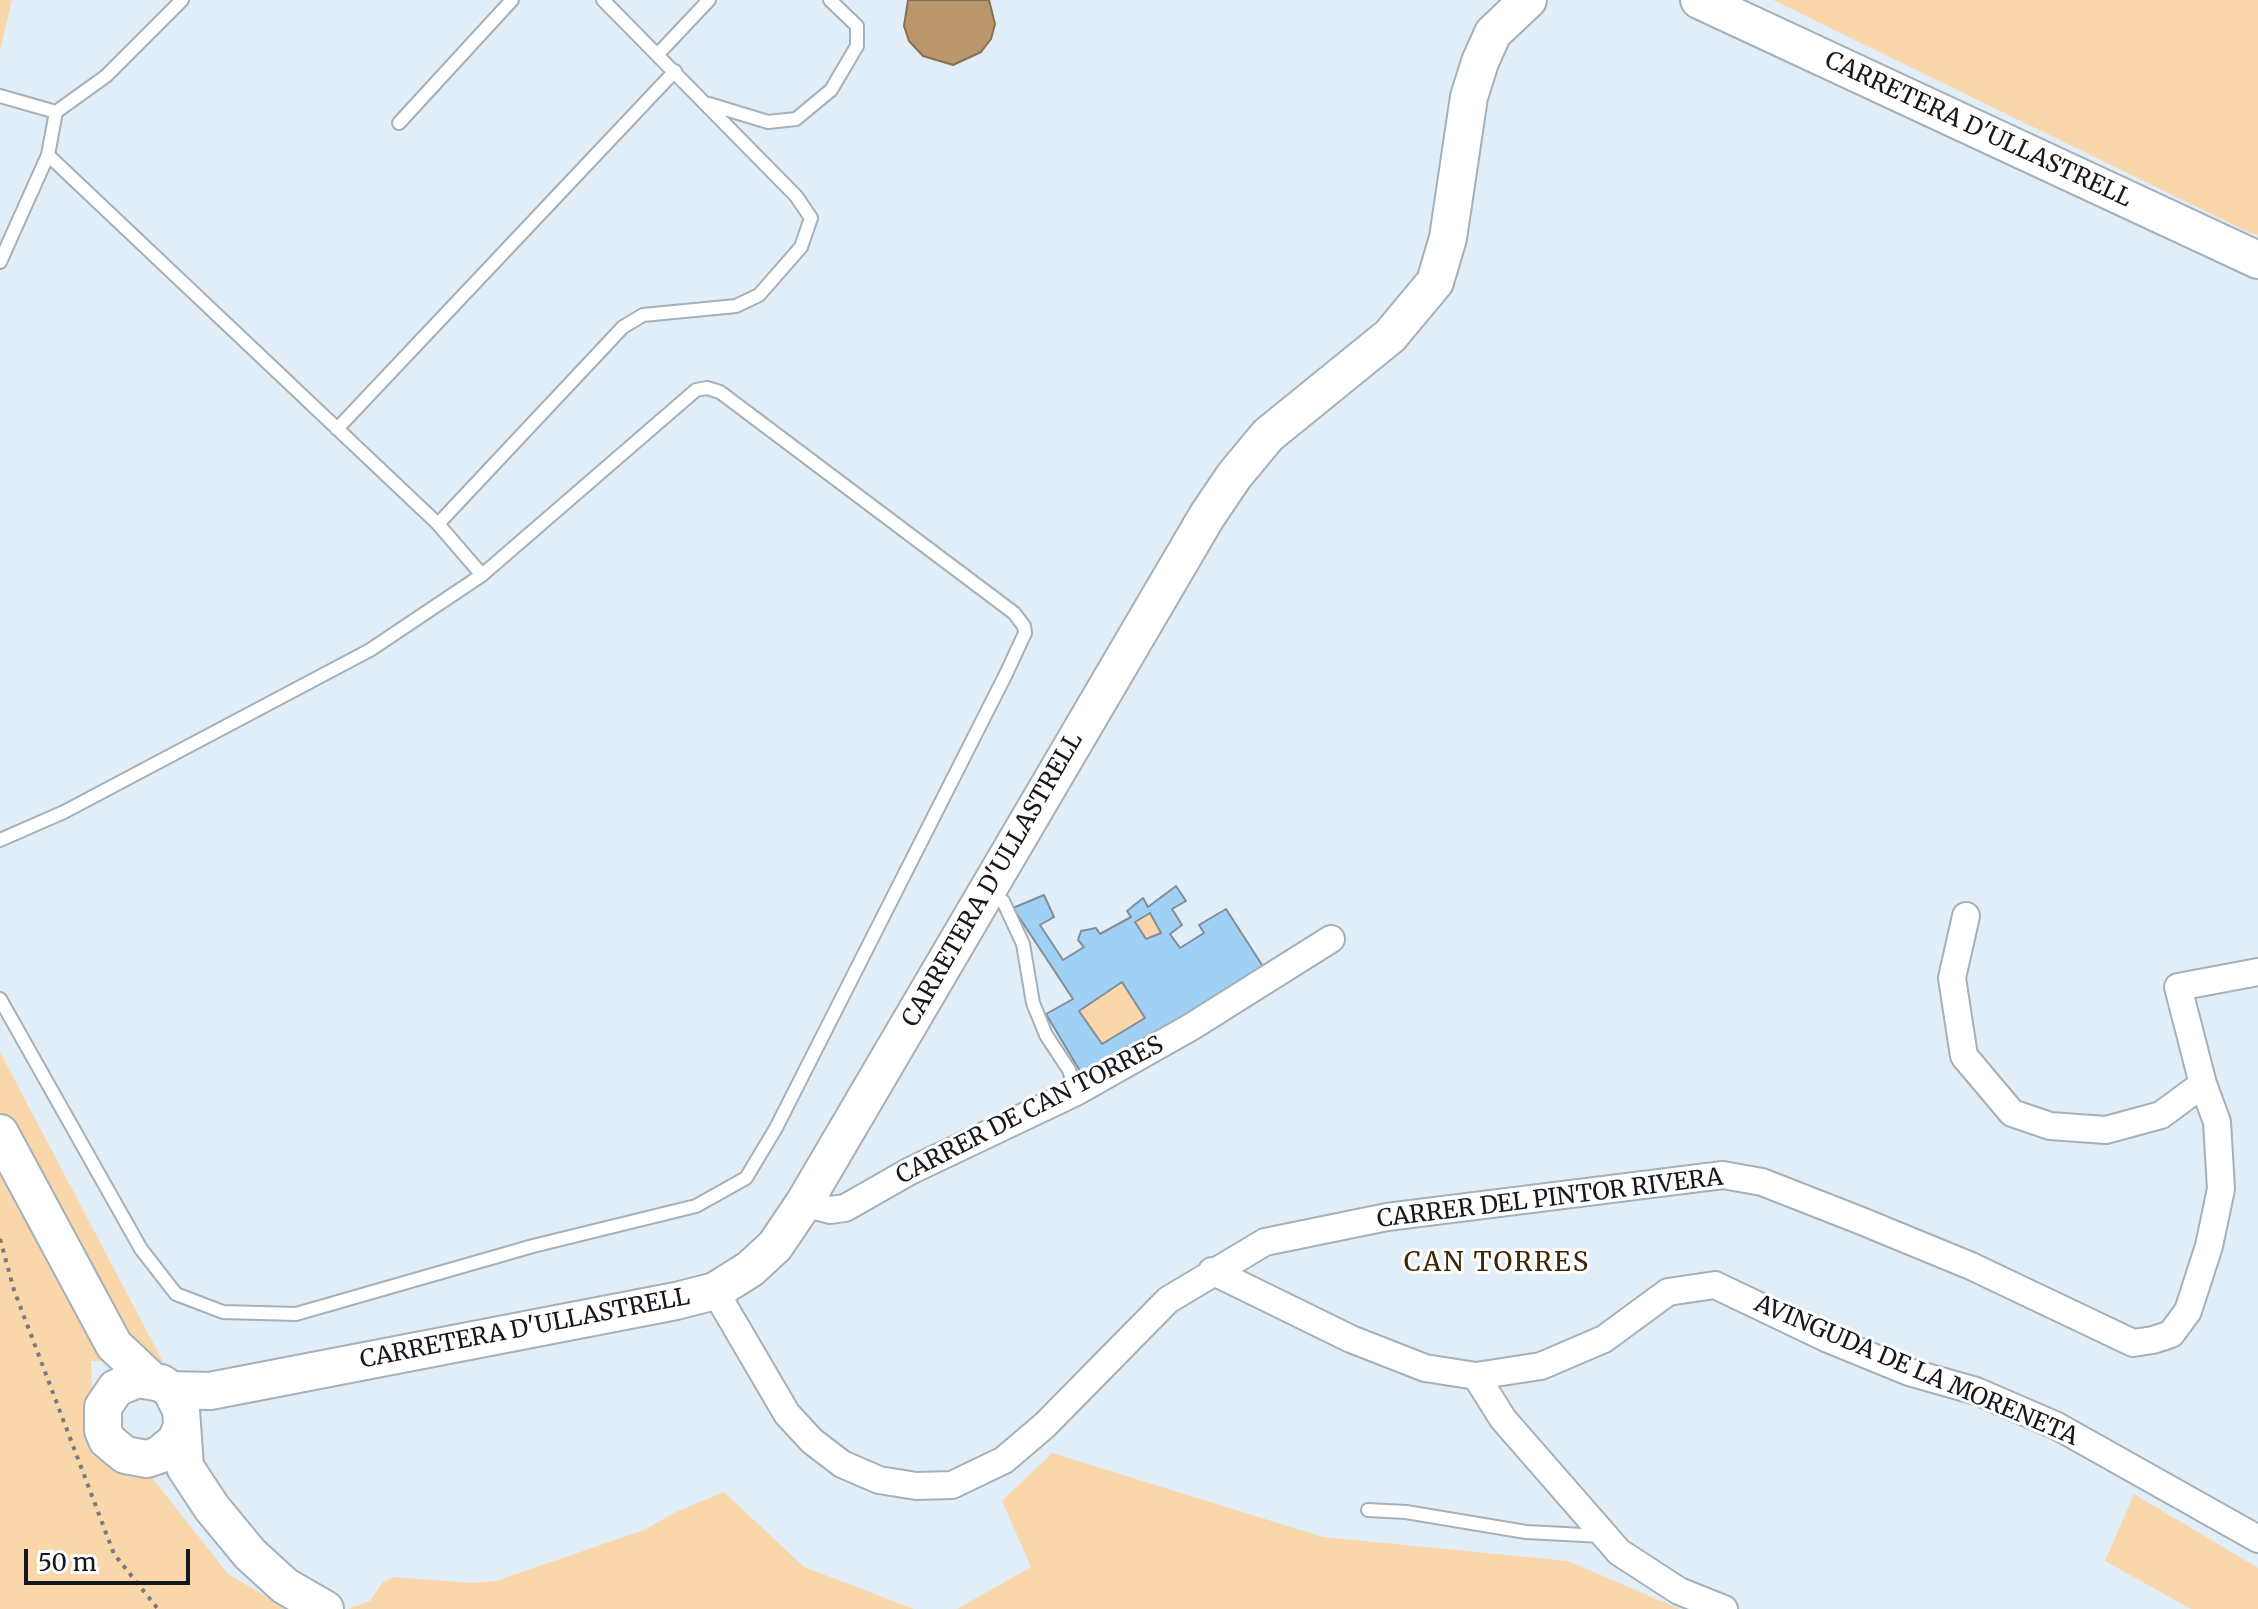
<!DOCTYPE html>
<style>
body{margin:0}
#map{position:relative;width:2258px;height:1609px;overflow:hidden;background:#e1eef8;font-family:Merriweather,serif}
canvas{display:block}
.scale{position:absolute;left:24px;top:1549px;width:166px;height:36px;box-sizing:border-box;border:4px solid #15191d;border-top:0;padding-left:10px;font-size:24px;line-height:28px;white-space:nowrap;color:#15191d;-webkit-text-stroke:6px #fff;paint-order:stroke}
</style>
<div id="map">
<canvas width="2258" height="1609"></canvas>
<div class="scale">50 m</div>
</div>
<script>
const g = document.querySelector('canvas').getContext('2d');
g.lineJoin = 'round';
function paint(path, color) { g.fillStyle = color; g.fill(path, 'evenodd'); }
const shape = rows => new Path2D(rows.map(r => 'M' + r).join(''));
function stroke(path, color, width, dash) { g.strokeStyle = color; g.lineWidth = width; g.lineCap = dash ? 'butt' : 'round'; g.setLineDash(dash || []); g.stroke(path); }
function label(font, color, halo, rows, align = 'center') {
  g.font = font + ' Merriweather,serif'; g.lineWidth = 6; g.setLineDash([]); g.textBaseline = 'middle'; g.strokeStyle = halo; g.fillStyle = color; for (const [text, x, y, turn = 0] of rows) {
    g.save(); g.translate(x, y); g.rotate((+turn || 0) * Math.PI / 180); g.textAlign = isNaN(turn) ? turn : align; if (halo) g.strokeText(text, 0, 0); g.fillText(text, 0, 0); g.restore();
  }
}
paint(shape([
 [0,0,12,0,0,51],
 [1773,0,2258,0,2258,235,2250,233],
 [1150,913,1161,933,1146,939,1135,922],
 [1122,982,1145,1018,1102,1044,1079,1011],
 [0,1052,163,1362,91,1361,94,1446,146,1470,228,1574,288,1609,0,1609],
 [1052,1453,1323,1537,1568,1561,1680,1609,957,1609,1031,1567,1002,1501],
 [724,1492,804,1567,914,1609,348,1609,370,1601,383,1582,393,1577,472,1583,496,1581,644,1530,676,1512],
 [2134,1494,2258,1568,2258,1609,2191,1609,2105,1561]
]), '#fad6ab');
const water = shape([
 [908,0,989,0,995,24,991,39,981,52,953,65,923,56,909,41,904,26,908,0]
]);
paint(water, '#b9966c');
stroke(water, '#887054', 2);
const building = shape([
 [1176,886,1186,901,1172,909,1182,925,1170,934,1180,948,1204,933,1199,925,1226,909,1264,968,1083,1076,1046,1014,1073,999,1013,908,1044,895,1054,917,1040,925,1063,960,1084,947,1078,940,1081,931,1096,928,1100,934,1131,917,1127,911,1143,898,1148,907,1176,886],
 [1150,913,1161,933,1146,939,1135,922,1150,913],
 [1122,982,1145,1018,1102,1044,1079,1011,1122,982]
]);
paint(building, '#a0d1f4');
stroke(building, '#828e97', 2);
const lane = shape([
 [658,54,709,0],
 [0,96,56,112],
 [709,104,768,122,796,119,831,90,857,46,857,26,830,0],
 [399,123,512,0],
 [0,262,48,155,56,112,106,76,182,0],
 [337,429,675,71],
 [438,524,623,327,643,315,736,306,759,295,801,247,811,218,796,196,603,0],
 [0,840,64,812,370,650,482,575,438,524,48,155],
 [992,893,1003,901,1023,944,1033,1003,1046,1035,1069,1070,1076,1092],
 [0,999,141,1249,176,1294,223,1312,296,1314,533,1246,696,1206,746,1178,776,1128,1006,674,1025,633,1024,626,1014,613,720,392,707,388,696,390,482,575],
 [1368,1510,1406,1512,1526,1532,1603,1536]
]);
const street = shape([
 [1966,916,1952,978,1964,1056,2012,1113,2050,1126,2106,1130,2161,1115,2203,1084],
 [804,1203,830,1210,845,1208,910,1171,1076,1092,1191,1027,1331,939],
 [1212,1271,1351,1339,1425,1368,1476,1376,1541,1366,1604,1339,1668,1292,1715,1285,1826,1338,1909,1372,1976,1391,2057,1426,2258,1539],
 [715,1291,787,1414,812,1441,842,1464,879,1480,916,1486,952,1485,1004,1460,1045,1425,1168,1300,1265,1242,1387,1217,1723,1175,1762,1182,1859,1220,1971,1266,2133,1343,2153,1340,2171,1334,2188,1311,2209,1246,2221,1189,2217,1122,2203,1084,2178,987,2258,972],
 [1476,1376,1503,1419,1619,1552,1679,1591,1724,1609]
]);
const secondary = shape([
 [1699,0,2258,260],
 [0,1133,114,1345,150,1379],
 [171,1390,210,1391,676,1301,715,1291,750,1269,775,1246,804,1203,1207,516,1234,476,1268,435,1390,336,1435,282,1448,238,1469,97,1480,62,1493,33,1528,0],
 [180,1431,176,1441,159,1455,147,1459,125,1455,107,1440,103,1430,103,1407,116,1388,138,1379,161,1383,171,1390,181,1410,185,1467,212,1508,250,1554,285,1586,325,1609]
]);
stroke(lane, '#a4b0ba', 16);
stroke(street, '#a4b0ba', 30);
stroke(secondary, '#a4b0ba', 40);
stroke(shape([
 [0,1239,14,1290,114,1554,158,1609]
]), '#747c82', 4, [4, 6]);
stroke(lane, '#fff', 12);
stroke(street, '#fff', 26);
stroke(secondary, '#fff', 36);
label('24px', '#15191d', '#fff', [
 ["CARRETERA D'ULLASTRELL",1978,130,25],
 ["CARRETERA D'ULLASTRELL",993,880,-60],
 ["CARRER DE CAN TORRES",1030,1111,-27],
 ["CARRER DEL PINTOR RIVERA",1550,1199,-7],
 ["CARRETERA D'ULLASTRELL",525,1329,-11],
 ["AVINGUDA DE LA MORENETA",1916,1371,23]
]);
g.letterSpacing = '2px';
label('26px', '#3e2602', '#fff', [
 ["CAN TORRES",1497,1264]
]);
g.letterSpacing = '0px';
</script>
